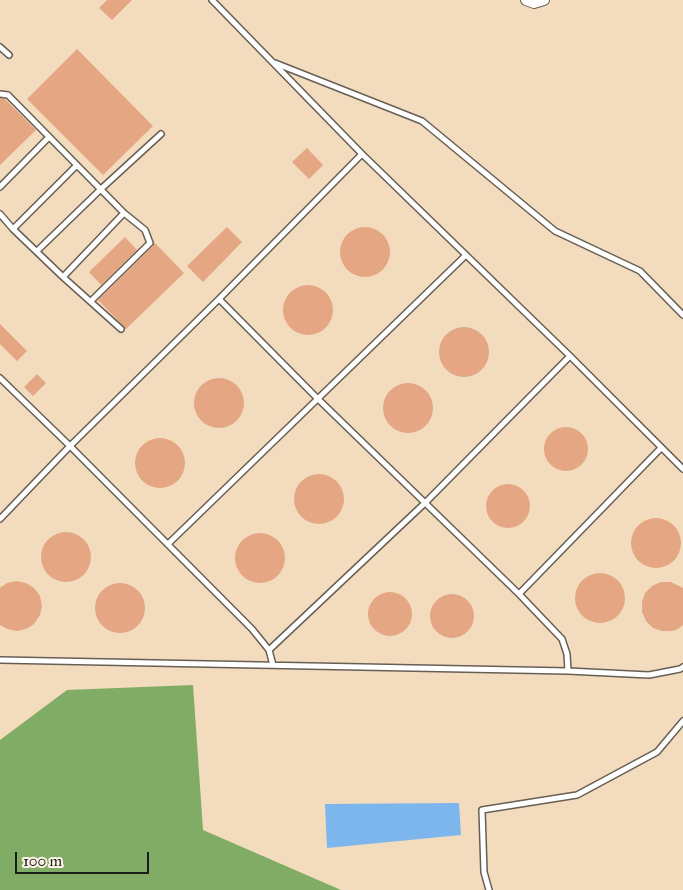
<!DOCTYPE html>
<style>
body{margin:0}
#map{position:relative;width:683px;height:890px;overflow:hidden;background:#f2dcbd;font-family:"IM FELL Great Primer",serif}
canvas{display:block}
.scale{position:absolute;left:15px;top:852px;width:134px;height:22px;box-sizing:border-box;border:2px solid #1c1c1c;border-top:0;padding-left:6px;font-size:15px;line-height:18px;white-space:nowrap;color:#1c1c1c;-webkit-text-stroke:4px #fcf5e5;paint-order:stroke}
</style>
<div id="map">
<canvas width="683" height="890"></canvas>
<div class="scale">100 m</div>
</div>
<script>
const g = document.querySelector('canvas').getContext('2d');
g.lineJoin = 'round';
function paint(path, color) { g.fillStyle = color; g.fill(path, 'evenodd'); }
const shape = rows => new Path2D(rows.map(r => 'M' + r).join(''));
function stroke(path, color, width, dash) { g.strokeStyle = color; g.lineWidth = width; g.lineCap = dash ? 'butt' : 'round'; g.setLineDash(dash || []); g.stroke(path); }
paint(shape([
 [193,685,203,830,341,890,0,890,0,740,67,690]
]), '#80ac65');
paint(shape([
 [459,803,461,835,327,848,325,804]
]), '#7db5ed');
paint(shape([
 [107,0,132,0,112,20,99,8],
 [77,49,153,126,103,175,27,99],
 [0,98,5,99,36,130,0,165],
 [307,148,323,165,309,179,292,162],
 [227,227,242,242,203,282,187,266],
 '340 252a25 25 0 1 1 50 0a25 25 0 1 1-50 0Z',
 [125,237,137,250,101,285,89,272],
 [154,242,184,273,126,329,98,300,153,246],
 '283 310a25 25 0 1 1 50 0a25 25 0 1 1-50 0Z',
 [0,324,27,351,17,361,0,344],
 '439 352a25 25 0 1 1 50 0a25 25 0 1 1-50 0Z',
 [37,374,46,383,33,396,24,387],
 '194 403a25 25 0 1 1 50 0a25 25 0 1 1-50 0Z',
 '383 408a25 25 0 1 1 50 0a25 25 0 1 1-50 0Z',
 '544 449a22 22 0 1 1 44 0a22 22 0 1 1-44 0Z',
 '135 463a25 25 0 1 1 50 0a25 25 0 1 1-50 0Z',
 '294 499a25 25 0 1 1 50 0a25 25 0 1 1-50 0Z',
 '486 506a22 22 0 1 1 44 0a22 22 0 1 1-44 0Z',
 '631 543a25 25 0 1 1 50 0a25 25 0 1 1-50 0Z',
 '41 557a25 25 0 1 1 50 0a25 25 0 1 1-50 0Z',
 '235 558a25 25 0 1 1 50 0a25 25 0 1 1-50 0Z',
 '575 598a25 25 0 1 1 50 0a25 25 0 1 1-50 0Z',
 [16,581,26,583,34,588,40,596,42,606,40,615,34,624,26,629,17,631,7,629,0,625,0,588,7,583],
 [661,582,671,582,683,588,683,625,676,630,671,631,662,631,653,628,646,621,642,612,642,602,645,593,652,586],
 '95 608a25 25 0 1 1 50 0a25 25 0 1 1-50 0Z',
 '368 614a22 22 0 1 1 44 0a22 22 0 1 1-44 0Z',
 '430 616a22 22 0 1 1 44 0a22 22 0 1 1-44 0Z'
]), '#e5a683');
const service = shape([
 [212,0,362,154,570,356,683,469],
 [0,47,9,55],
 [275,63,422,121,555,231,640,271,683,315],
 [0,94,8,95,124,213,145,230,150,243,91,301],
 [0,187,49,137],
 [0,214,13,229,63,277,121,329],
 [13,229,77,165],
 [37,251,101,189,161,134],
 [63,277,124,213],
 [219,299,317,398,519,594,562,639,567,654,568,671],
 [0,378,70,446,252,629,269,650,273,665],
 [0,519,70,446,219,299,362,154],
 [168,544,466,255],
 [519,594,661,448],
 [269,650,426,502,570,356],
 [0,660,568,671,649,675,680,669,683,667],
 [489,890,484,872,482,810,577,795,657,752,683,721]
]);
const minor = shape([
 [526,0,534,3,544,0]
]);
stroke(service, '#675f54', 8);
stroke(minor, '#675f54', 12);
stroke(service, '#fff', 5);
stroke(minor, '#fff', 10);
</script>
